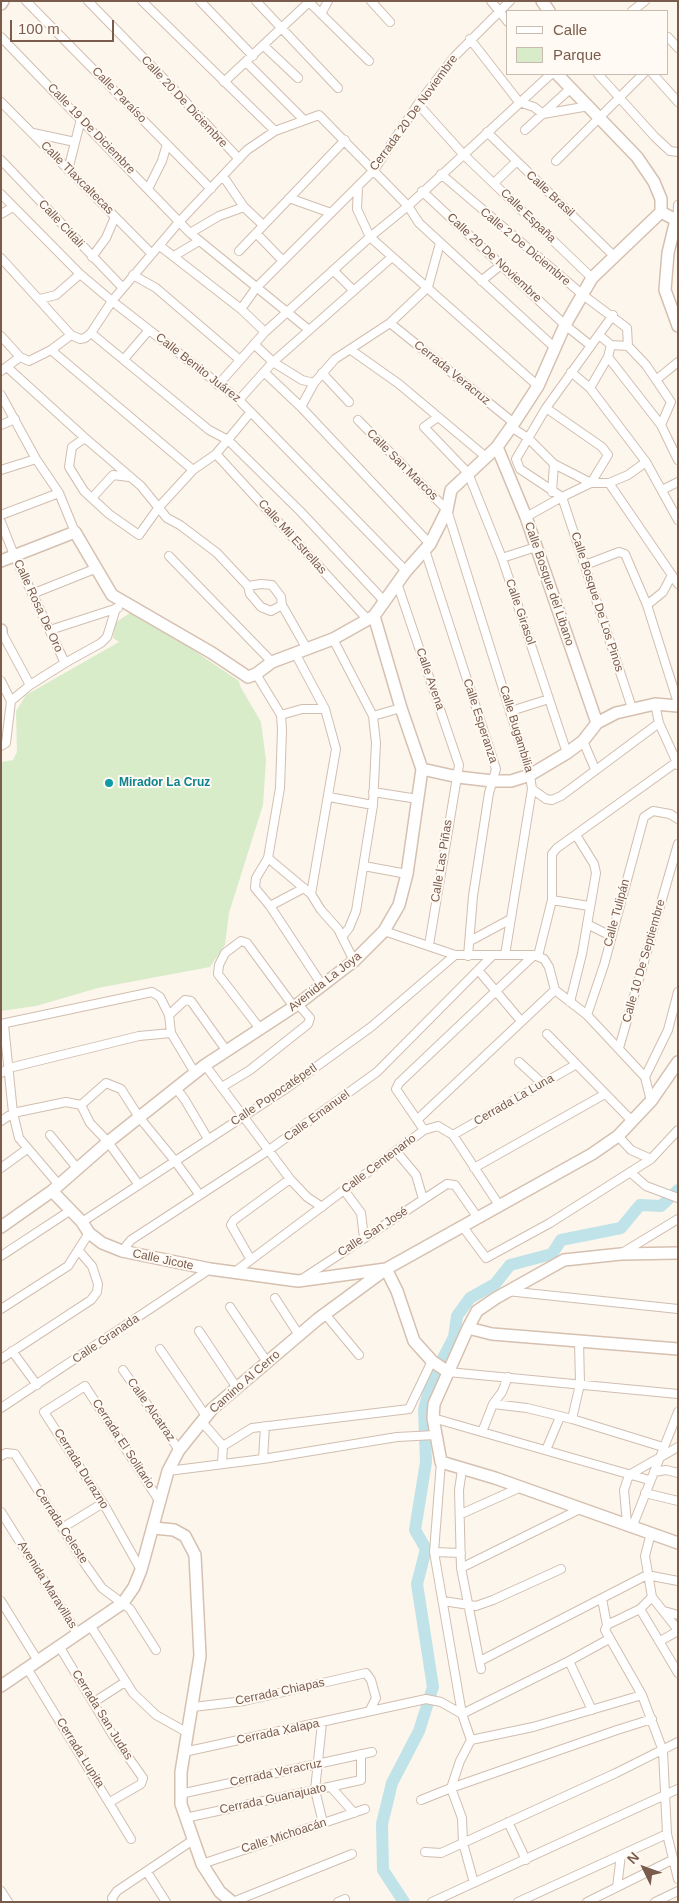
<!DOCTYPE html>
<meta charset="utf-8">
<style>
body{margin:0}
#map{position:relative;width:679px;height:1903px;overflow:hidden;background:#fdf6ec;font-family:Helvetica,sans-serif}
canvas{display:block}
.frame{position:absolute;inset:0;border:2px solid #7a5c4d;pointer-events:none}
.legend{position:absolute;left:506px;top:10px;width:162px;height:65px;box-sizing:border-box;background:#fffaf3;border:1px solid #cabbb1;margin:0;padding:6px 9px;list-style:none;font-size:15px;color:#7a5c4d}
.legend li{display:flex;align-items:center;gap:10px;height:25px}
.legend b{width:25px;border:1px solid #cabbb1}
.north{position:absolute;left:619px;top:1843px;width:50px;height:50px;-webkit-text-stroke:4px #fffaf3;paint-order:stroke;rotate:312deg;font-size:14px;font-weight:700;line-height:20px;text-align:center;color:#7a5c4d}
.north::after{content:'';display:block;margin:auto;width:18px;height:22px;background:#7a5c4d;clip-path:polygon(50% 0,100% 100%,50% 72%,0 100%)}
.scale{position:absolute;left:10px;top:20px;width:104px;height:22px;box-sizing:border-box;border:2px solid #7a5c4d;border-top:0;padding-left:6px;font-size:15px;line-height:18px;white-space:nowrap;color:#7a5c4d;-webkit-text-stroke:4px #fffaf3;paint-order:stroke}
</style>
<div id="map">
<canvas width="679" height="1903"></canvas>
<div class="frame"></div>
<ul class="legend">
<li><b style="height:6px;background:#fff"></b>Calle</li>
<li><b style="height:14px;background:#d8ecc9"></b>Parque</li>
</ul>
<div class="north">N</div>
<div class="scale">100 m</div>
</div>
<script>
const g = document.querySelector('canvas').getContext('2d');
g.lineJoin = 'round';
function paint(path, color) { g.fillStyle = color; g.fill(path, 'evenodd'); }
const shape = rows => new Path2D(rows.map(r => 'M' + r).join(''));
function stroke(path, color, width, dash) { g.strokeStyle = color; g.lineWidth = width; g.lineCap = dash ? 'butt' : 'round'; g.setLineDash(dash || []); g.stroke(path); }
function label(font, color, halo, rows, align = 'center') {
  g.font = font + ' Helvetica,sans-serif'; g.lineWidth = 4; g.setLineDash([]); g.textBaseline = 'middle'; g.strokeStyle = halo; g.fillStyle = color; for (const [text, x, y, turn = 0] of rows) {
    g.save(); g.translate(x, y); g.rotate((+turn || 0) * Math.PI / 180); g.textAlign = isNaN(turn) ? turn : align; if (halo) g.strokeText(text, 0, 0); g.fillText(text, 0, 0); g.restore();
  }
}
paint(shape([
 [134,610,239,681,240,686,261,722,266,760,263,805,229,913,225,945,210,967,98,988,36,1006,1,1011,1,762,13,760,17,752,16,711,26,695,119,642,113,638,115,623]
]), '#d8ecc9');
stroke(shape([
 [404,1902,383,1870,382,1824,392,1783,419,1731,433,1687,417,1584,426,1549,415,1530,426,1462,424,1409,432,1380,454,1337,457,1316,470,1298,495,1284,510,1265,552,1254,561,1240,621,1228,640,1205,661,1206,678,1190]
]), '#bfe3e8', 12);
const street = shape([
 [26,1,211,189],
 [88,1,168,83,239,159],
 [142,1,275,131],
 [200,1,253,56],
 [256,1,338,88],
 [308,1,369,61],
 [371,1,390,22],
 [491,1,508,22],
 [632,11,645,1],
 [321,14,328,1],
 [1,37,190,233,309,330],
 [668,37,678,48],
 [470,39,519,102,534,107,543,114,589,106],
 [264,46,298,78],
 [246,62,303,119],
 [598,74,655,137,670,151,678,152],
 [653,74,678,102],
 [224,82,310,1],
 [1,102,152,254],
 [418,104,463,154,592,278],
 [525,130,571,88],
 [487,132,614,256],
 [33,133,75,142],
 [1,160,122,287],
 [556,161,643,74],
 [68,170,81,119],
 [441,174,583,295,627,328,628,346],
 [223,176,244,207,263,225],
 [494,183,516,162],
 [358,187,357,209,370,237,538,386],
 [148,189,162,161,167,144],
 [422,191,565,325,590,345],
 [1,194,80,274,112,301,179,222,247,150,275,131,319,115,408,206,419,223,554,347],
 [289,198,331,213],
 [1,214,13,207],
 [677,223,678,205],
 [190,233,219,216,244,207],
 [256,233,283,261],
 [160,246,241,309,265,332],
 [239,251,345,140],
 [174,256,199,241],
 [92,257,106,238,115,217],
 [1,258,71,335],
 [333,270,353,290],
 [133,275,156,288,240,360],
 [481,281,501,265],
 [40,299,56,295,80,274],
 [241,309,256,288,374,170,418,104,455,56,510,1],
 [390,323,514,423],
 [91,333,209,430,228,440,301,512,385,602],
 [599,335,611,345,608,357,661,425,678,460],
 [1,336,20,357,29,361,51,350,71,335,80,339,85,338,91,333,112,301,239,400,406,571],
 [254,344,273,362,302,380,314,383],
 [611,345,628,346,646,365,671,402,661,425],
 [51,350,193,470],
 [351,350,399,384,486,457],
 [125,358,149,330],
 [7,367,85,438,141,486,167,518,180,525,217,553,248,586,250,594,261,607,271,611,282,605,307,649],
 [1,371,20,357],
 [264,372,301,407,430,544],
 [571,372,590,388,646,462],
 [322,373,349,402],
 [656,380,678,362],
 [218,385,265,332,370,237,408,206,551,74],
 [590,388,608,357],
 [1,395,36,459,59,493,75,532],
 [239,400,273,362,392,257],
 [301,407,314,383,335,359,390,323,428,287,440,243],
 [546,408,602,447,608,455,591,483,554,464],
 [438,417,424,427,468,473,502,558,567,753],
 [358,420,447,510,530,775,532,789,505,955],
 [1,425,15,419],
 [511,427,528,438,554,464,552,492],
 [85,438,72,447,69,467,84,491,109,514,139,535,159,507,193,470,216,454,250,413],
 [216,454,368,620],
 [1,470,36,459],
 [609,483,628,475,646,462,678,520],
 [662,490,678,482],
 [92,498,113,475,129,477],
 [1,515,59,493],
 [526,517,562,497,520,469,516,459,546,408,613,315],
 [1,522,14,555,65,663],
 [425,550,496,769,489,793,473,896,468,956],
 [169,556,272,662],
 [502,558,536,547],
 [585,565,619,552,625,554,647,605,678,703],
 [397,583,459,765,429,945],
 [248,586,261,584,272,585,281,597,282,605],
 [32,594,97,568],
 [647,605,663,592,672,575],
 [50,630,118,608],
 [2,633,30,685],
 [333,639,373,716,376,743,373,805,356,911,349,928,342,937],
 [295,653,325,709,336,749,311,894,321,910,338,929,354,961],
 [256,674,281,715,282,730,280,788,268,858,256,878,255,888,270,906,322,985],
 [1,681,11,701],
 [655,704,659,723,678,765],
 [632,708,562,497,591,483,609,483,678,584],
 [511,711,549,699],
 [281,715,302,709,325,709],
 [373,716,401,708],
 [583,741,595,769],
 [1,746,6,743,11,701,30,685,65,663,101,643,107,637,116,608],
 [532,789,546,799,552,800,561,796,659,723],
 [373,792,418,799],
 [329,797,373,805],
 [268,858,311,894],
 [364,866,407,874],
 [552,900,589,906],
 [270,906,304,888],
 [587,924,611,936],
 [384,931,455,955,534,955,544,959,549,967,555,990,587,1015,645,1077,651,1101],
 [470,941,509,920],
 [538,956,552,900,552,854,557,848,678,761],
 [478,970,521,1021],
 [570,1002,582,954,596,873,594,864,576,835],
 [169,1015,185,1000,191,1001,226,1050],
 [587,1015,604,965,644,817,653,811,670,814,678,819],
 [1,1024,152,992,160,997,169,1015,171,1033,195,1073],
 [4,1025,13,1113,19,1138,59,1185],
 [261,1030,218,974,219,965,225,953,241,941,247,943,294,1007],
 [547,1034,633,1122],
 [619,1048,678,844],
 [519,1062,542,1083],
 [205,1065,290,1179,307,1197,322,1207],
 [1,1073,9,1068,139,1036,171,1033],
 [645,1077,668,1030,678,992],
 [222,1087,250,1070,308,1024,310,1018,298,1004],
 [176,1088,185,1100,208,1139],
 [81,1105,106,1083,121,1089,139,1117,175,1161,199,1194],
 [81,1105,90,1123,108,1142,139,1185],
 [418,1119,555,990],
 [1,1121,13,1113,66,1102,81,1105],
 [424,1130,438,1126,453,1135,499,1205],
 [50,1135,77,1168],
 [453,1135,575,1065],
 [618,1136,631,1150,651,1159],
 [396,1151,416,1175,423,1199],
 [1,1168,27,1149],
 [474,1168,605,1094],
 [630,1172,646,1186,678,1198],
 [344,1190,361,1213,364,1238],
 [82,1222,287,1088,371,1027,455,955],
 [463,1227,486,1258,550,1223,651,1159,678,1130],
 [122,1251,131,1240,269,1150,377,1072,492,956],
 [622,1253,678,1219],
 [1,1256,71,1210],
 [251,1260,231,1225,234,1220,290,1179],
 [236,1271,424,1130,396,1089,399,1083,534,955],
 [302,1279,447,1184,455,1185,478,1218],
 [507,1291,678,1309],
 [275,1298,299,1335],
 [230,1307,267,1362],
 [1,1309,68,1266,89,1233],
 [325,1314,359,1355],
 [199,1331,237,1388],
 [160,1349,206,1416],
 [12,1351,37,1385],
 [1,1359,91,1300,97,1292,98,1284,92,1266,79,1251],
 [123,1370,179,1450],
 [448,1372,678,1394],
 [493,1404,527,1408,572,1419,663,1447],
 [1,1408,210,1269],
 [433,1418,649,1480],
 [572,1419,580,1384,579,1340],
 [202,1422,223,1446],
 [482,1432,493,1404,502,1392,508,1377],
 [546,1450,560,1417],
 [1,1456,6,1453,15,1454,85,1564,102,1588,130,1609,156,1650],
 [263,1459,265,1426],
 [441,1462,434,1552,462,1714,471,1740,460,1761,451,1788,462,1818,463,1843,474,1883],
 [222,1463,223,1446,252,1428,409,1409,432,1361],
 [462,1470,459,1490,461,1568,481,1669],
 [168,1471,263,1459,397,1437,435,1435],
 [654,1472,666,1470,678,1473],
 [645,1493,678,1501],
 [1,1512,77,1633],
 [461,1514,519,1488],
 [627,1524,624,1490,629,1475,678,1447],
 [633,1525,678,1412],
 [62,1528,103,1503],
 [651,1533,645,1556,652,1597,678,1630],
 [434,1552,461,1553],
 [461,1568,580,1509],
 [141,1570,106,1508,44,1412,85,1386,160,1502],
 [602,1599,607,1625,605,1630,642,1695,663,1751,667,1834,678,1879],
 [1,1601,38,1661],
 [443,1601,476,1606,493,1600,561,1569],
 [640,1609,678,1673],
 [664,1611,678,1615],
 [90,1625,133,1693,156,1715,188,1733],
 [607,1625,640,1609,652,1597],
 [660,1641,678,1631],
 [59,1646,112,1734,143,1778,141,1784,110,1802],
 [480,1661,647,1575,678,1581],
 [569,1661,592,1710],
 [27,1668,131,1839],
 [94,1702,125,1682],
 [193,1707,244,1701,366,1673,371,1680,376,1698,370,1710],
 [322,1723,315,1790,323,1823],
 [471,1740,533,1727,642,1695],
 [184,1752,426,1699,441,1702,462,1714,569,1661,609,1639],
 [331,1787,354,1813],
 [180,1794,372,1752],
 [421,1800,451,1788,617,1730,652,1719],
 [185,1818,361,1780,361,1754],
 [508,1822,526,1860],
 [425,1852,441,1853,616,1773,678,1742],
 [202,1864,365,1809],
 [147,1872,166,1902],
 [617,1887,621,1855],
 [1,1891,8,1902],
 [113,1902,112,1898,117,1891,193,1840],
 [233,1902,352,1854],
 [338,1902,345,1899],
 [432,1902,678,1789],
 [518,1902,667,1834],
 [587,1902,672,1860],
 [655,1902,678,1891]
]);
const secondary = shape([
 [542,1,549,11],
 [1,4,3,1],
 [557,74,637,157,654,182,661,199,661,212],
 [661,212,676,220,668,253,665,290,678,326],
 [497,447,526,517,597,723],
 [1,561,75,532,112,595,212,653,248,677,256,674,272,662,333,639,374,616,406,571,430,544,447,510,451,490,497,447,514,423,538,386,565,325,592,278,661,212],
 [1,630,1,634],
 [422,769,458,777,492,781,511,781,530,775,567,753,583,741,597,723,616,713,655,704,678,706],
 [52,1191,82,1222,89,1233,102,1243,122,1251,210,1269,298,1281,386,1269,592,1154,618,1136,651,1101,678,1062],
 [1,1227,52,1191,108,1142,205,1065,298,1004,354,961,384,931,399,905,407,874,422,769,401,708,374,616],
 [678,1253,621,1254,564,1260,496,1298,477,1311,468,1328,434,1404,433,1418,441,1462,495,1478,678,1543],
 [386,1269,397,1291,414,1341,432,1361,448,1372],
 [468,1328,492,1334,678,1349],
 [154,1528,174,1530,185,1536,195,1555,200,1656,181,1772,181,1804,202,1864,220,1892,232,1902],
 [1,1686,123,1603,134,1587,141,1570,168,1471,179,1450,212,1409,318,1319,386,1269]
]);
stroke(street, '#d1beb0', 10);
stroke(secondary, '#d6c0b0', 14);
stroke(street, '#fff', 8);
stroke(secondary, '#fff', 11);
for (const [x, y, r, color] of [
 [109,783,5,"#0f9aa8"]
]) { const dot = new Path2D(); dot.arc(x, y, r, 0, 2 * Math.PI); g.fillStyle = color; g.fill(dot); stroke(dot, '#fffaf3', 2); }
label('12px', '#7a5c4d', '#fffaf3', [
 ["Calle Paraíso",119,95,46],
 ["Calle 20 De Diciembre",184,102,47],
 ["Cerrada 20 De Noviembre",414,113,-54],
 ["Calle 19 De Diciembre",91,129,46],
 ["Calle Tlaxcaltecas",77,178,45],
 ["Calle Brasil",550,194,43],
 ["Calle España",528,216,44],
 ["Calle Citlali",61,224,47],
 ["Calle 2 De Diciembre",525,247,40],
 ["Calle 20 De Noviembre",494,258,43],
 ["Calle Benito Juárez",198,368,38],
 ["Cerrada Veracruz",452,373,39],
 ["Calle San Marcos",402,465,45],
 ["Calle Mil Estrellas",292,537,48],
 ["Calle Bosque del Libano",549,584,71],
 ["Calle Bosque De Los Pinos",597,602,72],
 ["Calle Rosa De Oro",38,606,65],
 ["Calle Girasol",520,612,71],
 ["Calle Avena",430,679,71],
 ["Calle Esperanza",480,721,72],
 ["Calle Bugambilia",516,729,73],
 ["Calle Las Piñas",442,861,-81],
 ["Calle Tulipán",617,913,-75],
 ["Calle 10 De Septiembre",644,961,-74],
 ["Avenida La Joya",325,982,-38],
 ["Calle Popocatépetl",274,1095,-34],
 ["Cerrada La Luna",514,1100,-30],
 ["Calle Emanuel",317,1116,-36],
 ["Calle Centenario",379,1164,-37],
 ["Calle San José",373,1232,-33],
 ["Calle Jicote",163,1260,12],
 ["Calle Granada",106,1339,-34],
 ["Camino Al Cerro",245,1382,-41],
 ["Calle Alcatraz",151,1410,55],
 ["Cerrada El Solitario",123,1444,57],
 ["Cerrada Durazno",81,1469,58],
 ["Cerrada Celeste",61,1526,57],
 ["Avenida Maravillas",47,1585,58],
 ["Cerrada Chiapas",280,1692,-12],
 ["Cerrada San Judas",102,1715,58],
 ["Cerrada Xalapa",278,1732,-12],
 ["Cerrada Lupita",80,1753,58],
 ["Cerrada Veracruz",276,1773,-12],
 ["Cerrada Guanajuato",273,1799,-12],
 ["Calle Michoacán",284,1836,-18]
]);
label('bold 12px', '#0d838f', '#fffaf3', [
 ["Mirador La Cruz",119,783]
], 'left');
</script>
